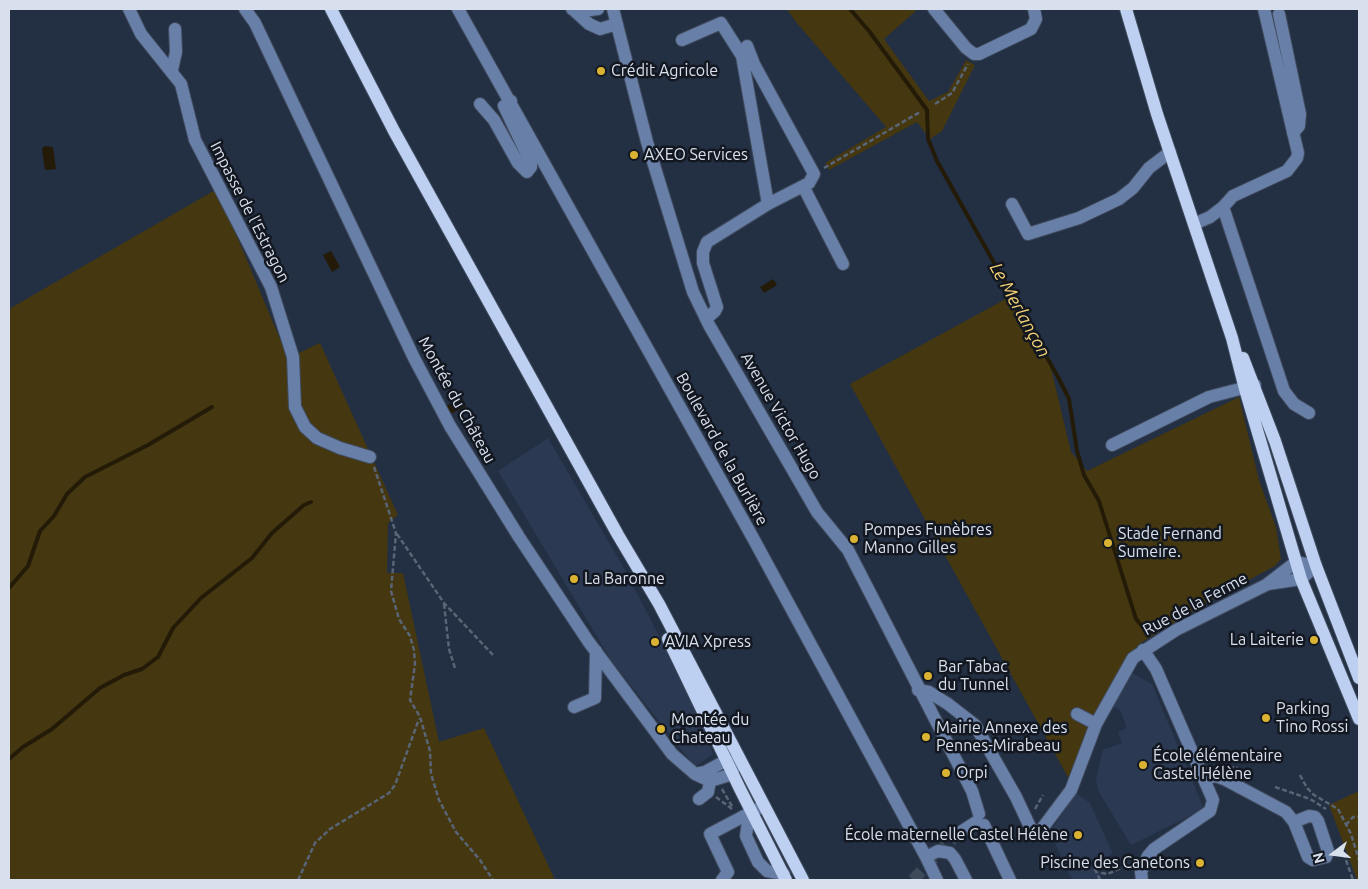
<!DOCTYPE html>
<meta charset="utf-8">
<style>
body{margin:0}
#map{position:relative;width:1368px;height:889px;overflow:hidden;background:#232f43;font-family:Ubuntu,sans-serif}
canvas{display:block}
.frame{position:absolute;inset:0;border:10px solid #d8e0ed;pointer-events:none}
.north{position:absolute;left:1308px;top:829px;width:50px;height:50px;-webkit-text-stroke:4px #121720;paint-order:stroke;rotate:255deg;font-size:14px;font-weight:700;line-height:20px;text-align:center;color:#d8e0ed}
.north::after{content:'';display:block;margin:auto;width:18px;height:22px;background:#d8e0ed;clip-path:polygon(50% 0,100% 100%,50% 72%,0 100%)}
</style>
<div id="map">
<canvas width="1368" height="889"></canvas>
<div class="frame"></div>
<div class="north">N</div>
</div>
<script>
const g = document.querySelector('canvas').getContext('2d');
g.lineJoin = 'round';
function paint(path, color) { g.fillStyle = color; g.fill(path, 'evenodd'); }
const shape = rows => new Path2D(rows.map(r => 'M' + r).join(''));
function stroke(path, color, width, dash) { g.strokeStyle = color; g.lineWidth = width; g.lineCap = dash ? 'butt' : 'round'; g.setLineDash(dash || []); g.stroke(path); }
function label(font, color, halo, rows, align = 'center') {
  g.font = font + ' Ubuntu,sans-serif'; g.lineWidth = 5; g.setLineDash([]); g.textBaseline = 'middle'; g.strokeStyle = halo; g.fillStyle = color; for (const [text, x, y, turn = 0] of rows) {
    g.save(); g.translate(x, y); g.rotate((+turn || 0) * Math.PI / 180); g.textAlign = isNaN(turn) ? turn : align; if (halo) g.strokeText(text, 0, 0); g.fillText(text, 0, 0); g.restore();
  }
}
paint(shape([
 [548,438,625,570,698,712,713,754,695,767,611,660,498,471],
 [1132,673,1152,684,1204,809,1131,845,1099,792,1096,779,1103,750,1122,743,1118,732,1127,728,1120,710,1113,707],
 [1076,793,1090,803,1113,854,1095,862,1103,880,1072,880,1050,832]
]), '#2b3953');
paint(shape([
 [787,9,918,9,884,39,929,101,948,92,966,60,975,65,942,131,930,139,917,122,829,170,825,163,886,127,796,22],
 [217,189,288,358,320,343,398,515,388,523,387,573,403,573,439,742,484,728,555,880,9,880,9,309],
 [1013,295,1049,360,1071,452,1087,471,1239,397,1259,480,1276,527,1281,559,1275,566,1211,600,1139,644,1119,670,1090,722,1069,779,850,384],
 [1359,791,1359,880,1357,880,1329,805]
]), '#453810');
paint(shape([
 [44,146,53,147,56,169,45,170,42,149],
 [331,251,340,267,332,272,323,255],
 [773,279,777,285,764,293,760,287],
 [462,398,466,406,453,413,449,412,446,406]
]), '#231b07');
stroke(shape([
 [850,9,869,31,927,110,928,139,937,161,1059,379,1069,399,1077,451,1084,475,1099,501,1136,619,1147,632],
 [9,588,28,566,40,531,54,516,67,494,85,477,148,445,212,407],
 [9,759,23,747,52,729,100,688,124,675,142,669,158,657,173,628,201,598,252,558,272,533,304,505,311,502]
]), '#231b07', 4);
stroke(shape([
 [913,880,956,835]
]), '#3e4a5c', 12, [12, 6]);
const minor = shape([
 [129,9,141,34,181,84,195,140,271,287,293,357,295,407,305,427,317,438,340,448,370,457],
 [245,9,255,23,414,358,450,426,519,537,588,641,672,754,695,774,710,781,733,774,733,764],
 [458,9,753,538,926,857,938,851,950,853,955,859,966,880],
 [572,9,576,12,598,9],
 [613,9,647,142,693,292,709,325,817,512,848,550,972,791,979,814],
 [934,9,966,48,974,54,979,54,1031,29,1036,19,1034,9],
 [576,12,589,24,600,29,617,24],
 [1279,14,1300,114,1299,126,1293,133],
 [682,40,721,23,742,56,768,204],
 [172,70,176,52,175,29],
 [480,104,494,120,518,163,527,172,531,167,531,163,504,106,511,101],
 [803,186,843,264],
 [1012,204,1028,234,1079,218,1119,199,1133,188,1149,168,1170,152],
 [1223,207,1233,196,1287,171,1297,158,1298,153,1264,9],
 [1194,224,1210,217,1223,207,1284,391,1294,404,1309,413],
 [706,319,715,311,717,307,703,263,703,252,707,242,768,204,809,183,814,174,754,64,747,46],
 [1112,445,1209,397,1255,385],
 [1268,584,1301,579,1308,573],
 [918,690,929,692,948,704,975,725,1016,797,1031,829,1038,834,1071,790,1096,724,1133,658,1176,630,1266,585,1296,562,1316,566],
 [574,707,595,698,596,651],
 [1077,714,1096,724],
 [695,774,705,772,727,760,732,768],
 [1204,779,1215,776,1224,779,1286,812,1294,822,1308,857,1313,860,1326,857,1328,851,1318,821,1315,817,1309,816,1294,822],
 [699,799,708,792,710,781,707,775],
 [749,814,746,836,758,862,767,871,784,874],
 [984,825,1010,880],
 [956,835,976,822],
 [926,857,937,880],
 [722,880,728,872,710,834,761,807],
 [1142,880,1141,872,1148,856,1154,849,1210,811,1213,800,1156,669,1143,650]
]);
const major = shape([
 [331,9,394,131,618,535,659,604,803,880],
 [1126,9,1157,114,1232,338,1245,389,1301,579,1359,719],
 [1243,358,1275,441,1316,566,1359,678],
 [668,639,740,789,786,880]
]);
stroke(minor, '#404b5e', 14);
stroke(major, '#404b5e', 14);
stroke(shape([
 [935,104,952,93,968,64],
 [824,168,920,112],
 [374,467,396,533,391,591,399,619,410,636,414,650,415,664,410,700,420,717,430,751,431,774,439,800,456,832,480,860,493,880],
 [397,534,444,603,493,655],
 [444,604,449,649,455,668],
 [1229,767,1238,768],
 [1300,775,1307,788,1314,795,1338,809,1351,834,1359,860],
 [1275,787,1310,799,1326,809],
 [722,789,733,808],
 [716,797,732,809],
 [1035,809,1043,795],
 [1346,825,1353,817,1359,817],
 [1341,846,1353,880],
 [298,880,315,843,330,829,389,793,395,785,419,719],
 [1100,880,1094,867,1098,863,1102,873,1108,874,1123,867]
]), '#596476', 2.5, [5, 2.5]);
stroke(minor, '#687fa7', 12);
stroke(major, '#bdd0f1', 12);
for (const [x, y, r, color] of [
 [601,71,5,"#dbb333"],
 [634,155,5,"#dbb333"],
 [854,539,5,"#dbb333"],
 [1108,543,5,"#dbb333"],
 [574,579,5,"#dbb333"],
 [1314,640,5,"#dbb333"],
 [655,642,5,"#dbb333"],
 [928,676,5,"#dbb333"],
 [1266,718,5,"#dbb333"],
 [661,729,5,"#dbb333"],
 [926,737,5,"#dbb333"],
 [1143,765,5,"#dbb333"],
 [946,773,5,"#dbb333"],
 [1078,835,5,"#dbb333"],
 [1200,863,5,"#dbb333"]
]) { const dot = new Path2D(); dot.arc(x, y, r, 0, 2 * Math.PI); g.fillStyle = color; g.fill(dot); stroke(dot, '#121720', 2); }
label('16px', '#d8e0ed', '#121720', [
 ["Crédit Agricole",611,71],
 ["AXEO Services",644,155],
 ["Pompes Funèbres",864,530],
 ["Manno Gilles",864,548],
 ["Stade Fernand",1118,534],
 ["Sumeire.",1118,552],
 ["La Baronne",584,579],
 ["La Laiterie",1304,640,"right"],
 ["AVIA Xpress",665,642],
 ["Bar Tabac",938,667],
 ["du Tunnel",938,685],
 ["Parking",1276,709],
 ["Tino Rossi",1276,727],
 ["Montée du",671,720],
 ["Chateau",671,738],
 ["Mairie Annexe des",936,728],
 ["Pennes-Mirabeau",936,746],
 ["École élémentaire",1153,756],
 ["Castel Hélène",1153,774],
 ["Orpi",956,773],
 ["École maternelle Castel Hélène",1068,835,"right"],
 ["Piscine des Canetons",1190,863,"right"]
], 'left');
label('16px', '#d8e0ed', '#121720', [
 ["Impasse de l’Estragon",250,212,63],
 ["Montée du Château",457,400,61],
 ["Avenue Victor Hugo",781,416,60],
 ["Boulevard de la Burlière",722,449,61],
 ["Rue de la Ferme",1195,604,-28]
]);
label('italic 18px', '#f4d275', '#121720', [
 ["Le Merlançon",1020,310,61]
]);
</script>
